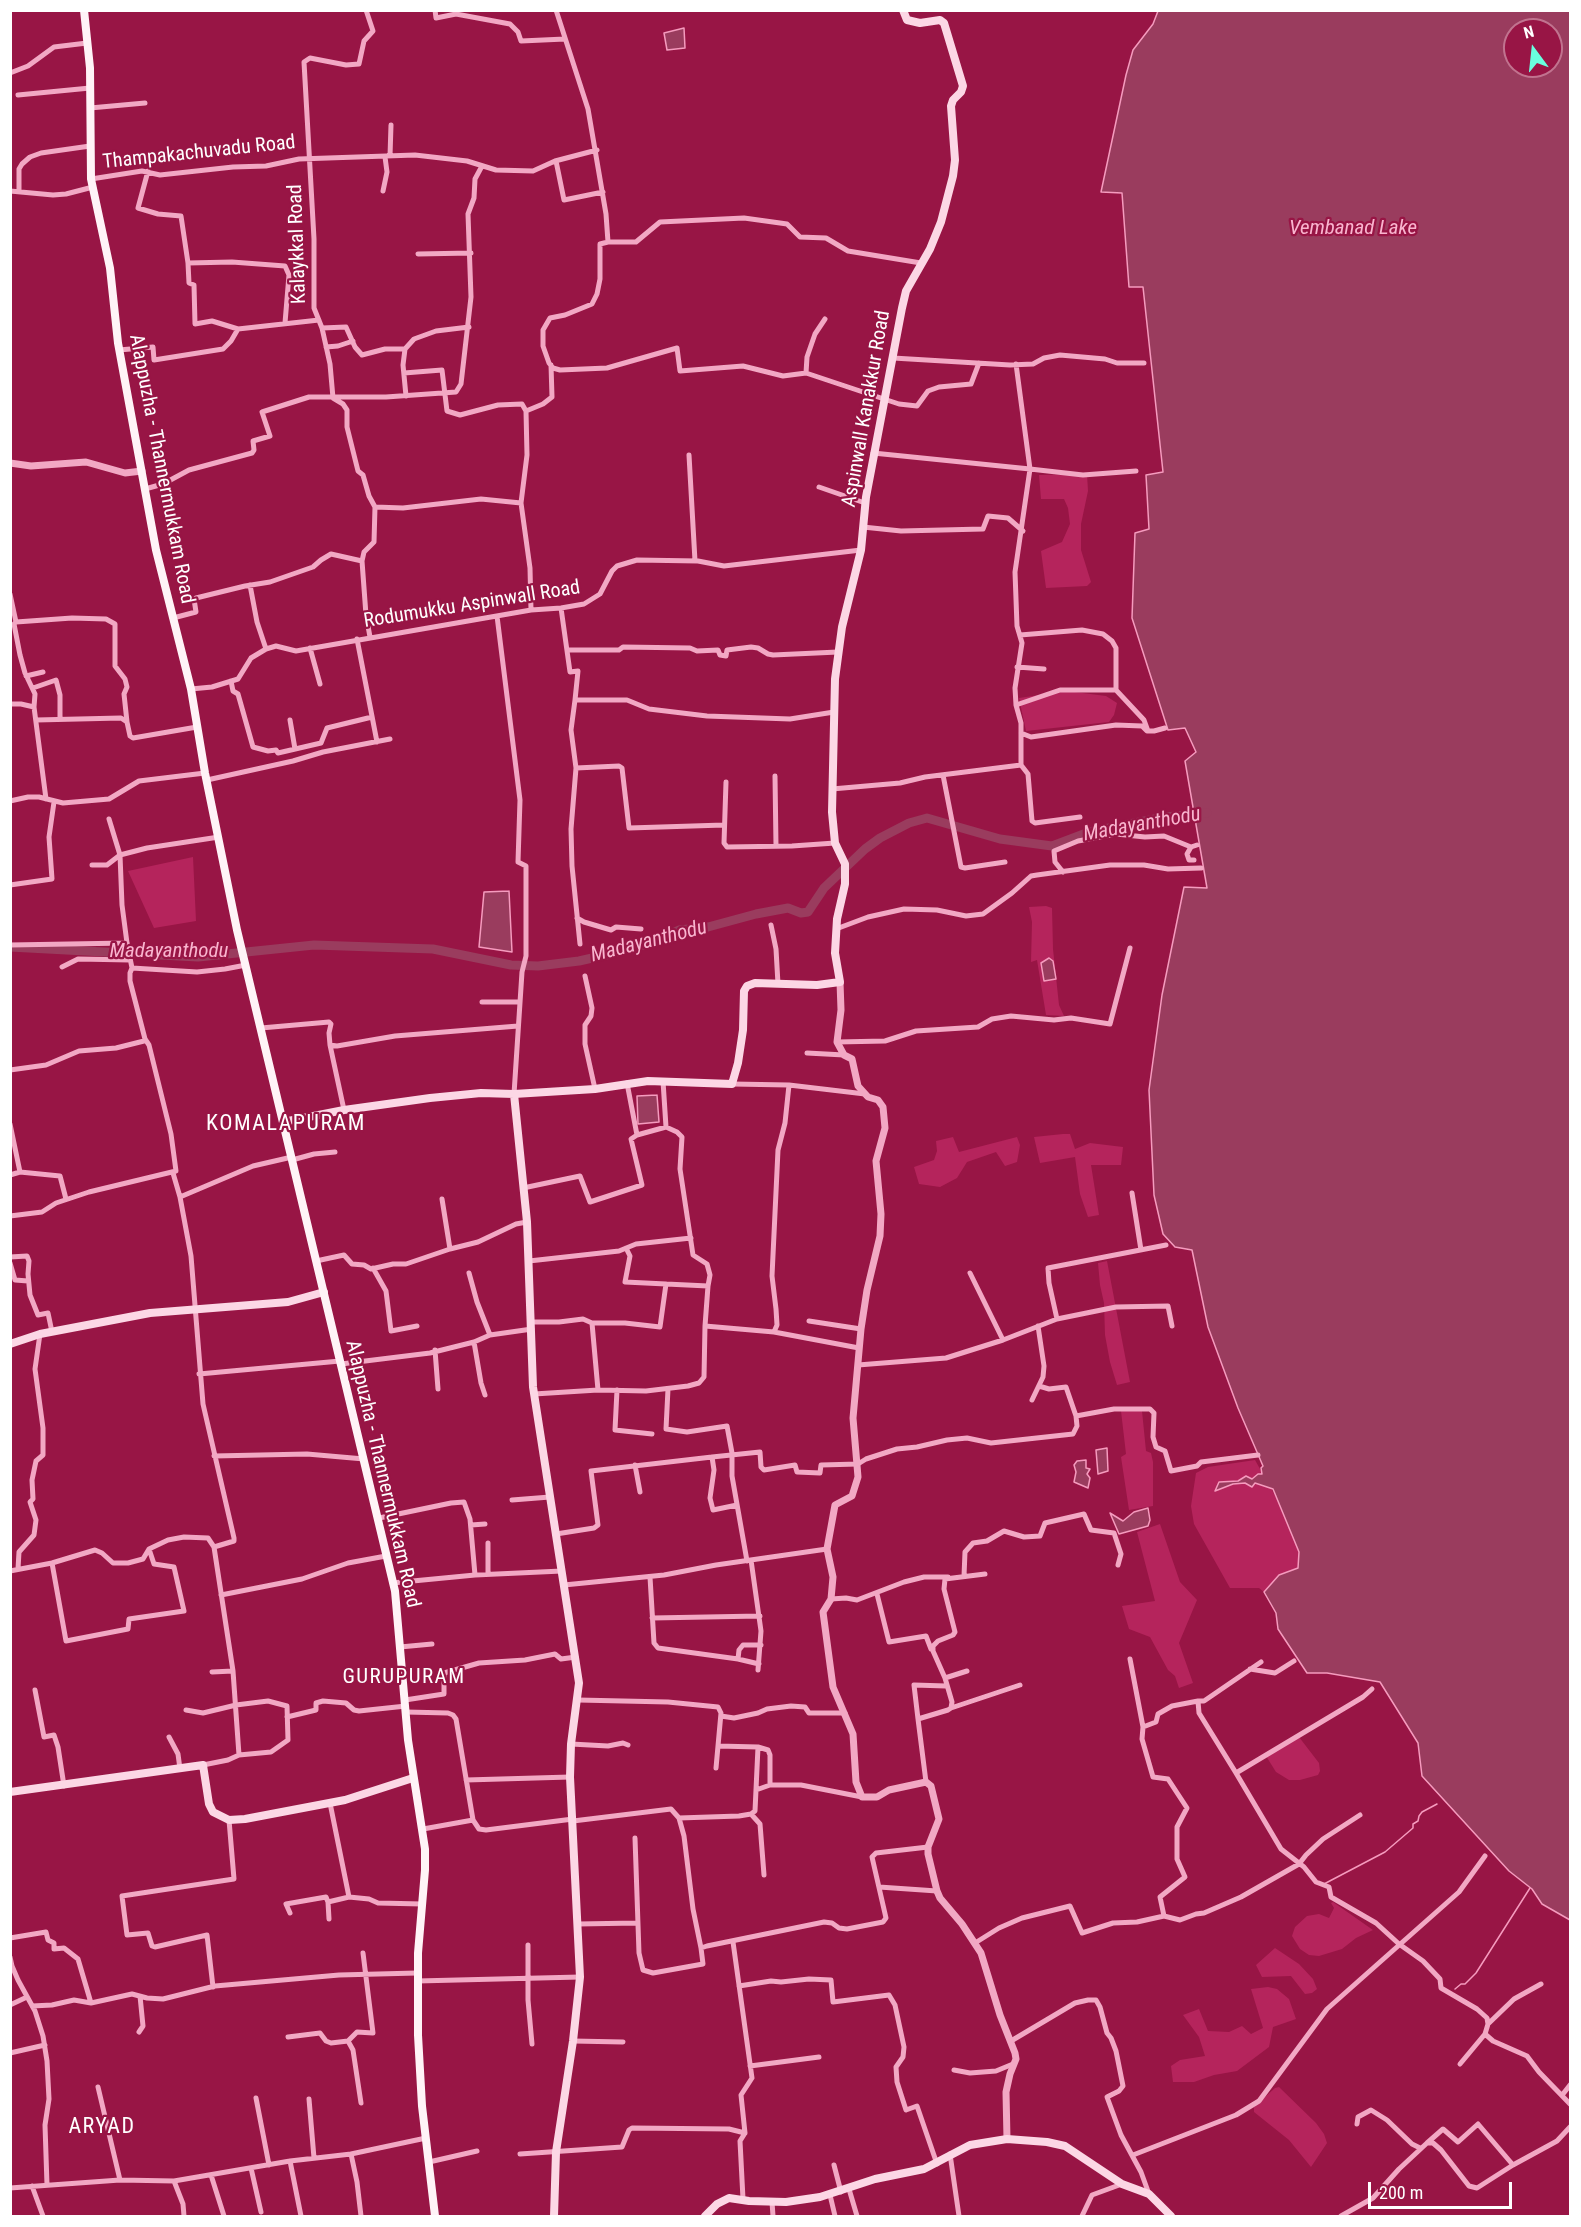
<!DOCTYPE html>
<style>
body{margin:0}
#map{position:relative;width:1581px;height:2227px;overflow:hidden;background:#981545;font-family:"Roboto Condensed",sans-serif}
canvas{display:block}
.frame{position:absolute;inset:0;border:12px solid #fff;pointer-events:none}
.north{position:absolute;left:1503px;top:18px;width:60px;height:60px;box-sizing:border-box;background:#981545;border:2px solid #c1738f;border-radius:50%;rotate:345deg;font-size:16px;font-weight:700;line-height:24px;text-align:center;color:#fff}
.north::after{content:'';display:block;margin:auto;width:21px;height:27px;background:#69ffdf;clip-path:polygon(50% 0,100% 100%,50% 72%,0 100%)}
.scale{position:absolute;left:1368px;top:2182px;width:144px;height:27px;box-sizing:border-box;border:3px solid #fff;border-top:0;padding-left:8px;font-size:18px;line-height:21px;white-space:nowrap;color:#fff;-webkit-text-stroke:4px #981545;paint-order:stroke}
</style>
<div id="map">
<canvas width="1581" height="2227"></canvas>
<div class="frame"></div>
<div class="north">N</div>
<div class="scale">200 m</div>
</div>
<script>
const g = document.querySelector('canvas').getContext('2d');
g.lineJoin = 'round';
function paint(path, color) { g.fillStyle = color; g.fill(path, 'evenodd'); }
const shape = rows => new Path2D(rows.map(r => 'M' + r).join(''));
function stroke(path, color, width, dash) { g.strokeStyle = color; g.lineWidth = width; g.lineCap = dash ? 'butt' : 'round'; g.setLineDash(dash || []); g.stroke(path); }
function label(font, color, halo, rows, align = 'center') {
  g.font = font + ' "Roboto Condensed",sans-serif'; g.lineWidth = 4.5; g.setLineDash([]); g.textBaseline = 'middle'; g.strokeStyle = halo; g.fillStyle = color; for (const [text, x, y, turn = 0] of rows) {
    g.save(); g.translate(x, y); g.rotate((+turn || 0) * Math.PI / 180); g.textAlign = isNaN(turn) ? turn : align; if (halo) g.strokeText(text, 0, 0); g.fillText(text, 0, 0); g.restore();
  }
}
paint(shape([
 [1087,474,1088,491,1081,524,1081,550,1091,582,1087,586,1046,588,1041,551,1062,542,1070,524,1068,508,1064,499,1041,499,1039,475],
 [1067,691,1106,696,1117,703,1114,715,1109,722,1026,731,1019,698],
 [193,857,196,921,154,928,128,871],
 [1046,906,1052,908,1053,949,1059,1005,1064,1016,1046,1015,1037,960,1031,962,1032,922,1029,907],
 [1063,1134,1070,1134,1075,1149,1090,1143,1123,1147,1121,1165,1091,1165,1099,1215,1088,1217,1080,1194,1075,1157,1040,1163,1034,1137],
 [953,1137,959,1152,1017,1137,1020,1145,1017,1162,1005,1166,996,1152,967,1162,957,1178,940,1187,919,1184,914,1167,934,1160,937,1151,936,1141],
 [1107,1261,1130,1382,1117,1385,1110,1362,1105,1335,1104,1303,1100,1285,1098,1263],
 [1121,1411,1142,1411,1146,1451,1151,1453,1153,1462,1153,1506,1129,1510,1121,1457,1126,1454],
 [1255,1460,1282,1508,1299,1552,1298,1568,1279,1575,1264,1592,1259,1588,1230,1588,1194,1524,1191,1506,1196,1473,1208,1467],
 [1160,1524,1180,1582,1197,1600,1179,1643,1193,1683,1179,1688,1175,1676,1168,1670,1150,1637,1129,1629,1122,1606,1155,1601,1137,1532],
 [1299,1737,1319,1763,1320,1771,1318,1775,1300,1780,1289,1780,1276,1772,1266,1756],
 [1333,1902,1373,1930,1356,1938,1342,1949,1319,1956,1309,1955,1300,1949,1292,1936,1295,1927,1307,1916,1319,1914,1329,1918,1334,1908,1331,1903],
 [1275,1948,1299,1964,1313,1979,1317,1989,1312,1993,1305,1994,1291,1976,1262,1977,1256,1965],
 [1268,1987,1277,1989,1289,1999,1296,2019,1273,2027,1269,2047,1237,2071,1214,2075,1194,2082,1173,2082,1171,2066,1180,2060,1205,2056,1199,2037,1183,2015,1199,2009,1208,2031,1229,2032,1242,2026,1251,2034,1263,2028,1251,1989],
 [1279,2087,1316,2123,1324,2134,1327,2143,1311,2167,1289,2140,1254,2112,1254,2107,1275,2088]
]), '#b5245c');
const water = shape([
 [1158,11,1570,11,1570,1920,1542,1904,1532,1889,1509,1871,1422,1776,1418,1743,1380,1682,1327,1673,1307,1673,1278,1629,1276,1613,1264,1592,1279,1575,1298,1568,1299,1552,1273,1489,1255,1483,1252,1487,1245,1483,1233,1484,1215,1491,1219,1482,1238,1481,1246,1476,1252,1479,1258,1474,1262,1474,1261,1468,1263,1466,1238,1408,1208,1327,1192,1250,1175,1247,1163,1234,1154,1195,1149,1090,1162,995,1184,887,1207,888,1185,761,1196,752,1185,728,1168,730,1132,618,1135,533,1149,529,1146,475,1163,472,1143,287,1129,287,1122,193,1101,192,1126,75,1133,50,1153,24,1158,11],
 [1515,30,1551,30,1551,66,1515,66,1515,30],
 [684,28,685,48,667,50,664,33,684,28],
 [509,891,512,952,479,947,484,892,509,891],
 [1049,958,1053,961,1056,979,1044,981,1041,963,1049,958],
 [657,1095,659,1122,638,1124,637,1096,657,1095],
 [1107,1448,1108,1471,1098,1474,1096,1450,1107,1448],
 [1086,1460,1086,1468,1090,1469,1087,1474,1090,1478,1088,1488,1074,1482,1076,1472,1074,1465,1077,1461,1086,1460],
 [1148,1508,1150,1520,1148,1526,1119,1534,1110,1513,1123,1521,1134,1512,1148,1508]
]);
paint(water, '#9a3c5e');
stroke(water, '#f59bbe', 1.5);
stroke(shape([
 [1324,1884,1385,1852,1413,1828,1413,1824,1418,1821,1419,1816,1422,1812,1437,1804],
 [1455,1989,1461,1984,1465,1984,1476,1973,1530,1888]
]), '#f59bbe', 1.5);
stroke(shape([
 [10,947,198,957,314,945,433,949,511,965,538,966,579,961,610,954,651,943,679,930,708,927,756,914,788,908,801,913,808,912,824,888,865,849,880,838,909,823,927,818,1000,839,1052,846,1089,832,1165,817,1207,813]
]), '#9a3c5e', 9);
stroke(shape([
 [366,10,373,31,364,41,359,64,346,65,310,58,304,62,314,239,314,308,322,328,330,364,333,398,343,404,347,410,347,427,358,471,363,475,369,496,375,507],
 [435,10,436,18,456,14,510,24,518,32,521,41,565,39],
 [556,10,588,109,606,214,608,242],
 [10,73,28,66,54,47,87,43],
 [18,95,90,88],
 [90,108,145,103],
 [390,156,391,125],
 [556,161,564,200,603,192],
 [148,171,138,208,158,214,181,216,188,263,232,262,285,266,289,275,285,323],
 [91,179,142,171,160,175,233,167,266,166,299,159,415,155,467,161,496,170,533,171,555,161,597,150],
 [10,191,53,195,66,194,93,187],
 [19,191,19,169,22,164,30,157,41,153,90,146],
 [383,191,387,172,385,157],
 [418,254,471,253],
 [188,263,189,283,194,285,195,324,212,321,238,329,319,320],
 [921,263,848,251,826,238,800,237,787,224,780,223,744,218,660,222,636,242,608,242,600,244,600,279,597,294,592,304,565,315,550,318,543,330,543,346,549,363,553,368,560,370,607,368,677,348,680,371,743,366,783,376,806,373,899,404,917,406,928,391,939,387,971,384,979,363],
 [322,328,346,327,355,347,362,355,385,349,405,349,414,339,436,331,469,327],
 [326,347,338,346,353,341],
 [405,349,403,365,406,396],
 [119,350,153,347,154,360,223,349,231,341,238,329],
 [893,358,1010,365,1033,364,1044,358,1060,355,1105,359,1117,363,1144,363],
 [1016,364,1030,469,1083,475,1136,471],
 [404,373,442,370,447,411,460,415,498,405,522,404,526,411],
 [806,373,807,357,815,334,825,319],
 [689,455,695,561],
 [819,487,865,503],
 [145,489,163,484,189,470,252,453,254,450,253,441,270,436,262,412,309,397,386,397,456,392,461,384,471,297,468,214,474,198,475,179,482,166],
 [521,503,527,455,526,411,543,404,552,397,551,365],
 [863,527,901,531,983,529,988,516,1008,518,1023,531],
 [250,585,257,622,266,649],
 [10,594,16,622],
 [561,608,570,672,578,671,575,700],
 [497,616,520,800,518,862,526,866,526,956,522,972,514,1094],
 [173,618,196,612,194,599,196,598,245,586,270,582,313,567,321,560,331,554,362,561],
 [1020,635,1082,630,1103,634,1112,641,1116,648,1116,690,1144,720,1148,731],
 [370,637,366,615,362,561,364,552,374,542,375,507,403,508,481,499,521,503,530,568,531,610],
 [357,639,377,742],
 [310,648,320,684],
 [567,650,619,650,623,647,690,648,697,651,718,650,720,655,726,656,727,650,751,647,758,648,768,654,773,655,838,652],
 [1017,667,1044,669],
 [26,676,43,672],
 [231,681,233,691,238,694,253,747,268,751,276,750,278,753,321,743,327,728,372,717],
 [33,688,56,680,60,695,60,719],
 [191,689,212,687,238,679,251,658,266,649,276,646,296,651,531,610,561,608,584,604,600,594,612,571,617,566,637,560,698,561,724,566,861,550],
 [10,704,21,704,34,707],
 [1016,705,1060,690,1116,690],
 [36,720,121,718,127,722,130,736,133,738,197,727],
 [290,720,295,749],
 [1021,733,1031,737,1116,725,1142,726,1147,731,1154,731,1165,728],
 [1021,765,1028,774,1032,821,1035,823,1080,817],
 [576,768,619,766,622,768,629,828,724,825],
 [943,775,961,867,965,868,1005,862],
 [775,776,776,846],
 [207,780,293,761,323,752,390,739],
 [726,782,724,843,727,847,792,846,835,843],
 [832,789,900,783,925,777,1021,765,1021,723,1016,705,1015,688,1022,643,1017,626,1015,572,1030,469,873,453],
 [46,799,34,707,35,694,25,673,20,655,14,624,16,622,72,618,106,619,115,624,115,666,125,679,127,687,124,694,127,722],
 [10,801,28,797,39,797,63,803,109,799,139,781,205,773],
 [1191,847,1187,854,1189,860,1194,860],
 [92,865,107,865,120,855,109,819],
 [1063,872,1055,862,1054,851,1078,841,1116,834,1145,837,1164,836,1191,847,1197,845],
 [10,885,52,879,49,837,54,802],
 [577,918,584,922,611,930,616,927,641,929],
 [771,925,776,949,778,984],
 [836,929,868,917,904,909,937,910,966,916,983,914,1012,893,1031,876,1037,875,1110,865,1144,865,1168,869,1201,868],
 [580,944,572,866,571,829,576,768,571,730,575,700,627,700,649,709,707,716,790,719,834,712],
 [10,945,127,943],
 [62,967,78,959,130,960],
 [132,968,127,943,122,905,120,855,147,848,219,837],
 [585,976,592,1008,591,1016,585,1025,585,1044,595,1089],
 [482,1002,520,1002],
 [261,1028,329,1022,331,1024,329,1033,330,1045,337,1046,395,1036,518,1026],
 [837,1042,885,1041,916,1031,978,1027,992,1019,1011,1016,1054,1020,1071,1018,1110,1024,1130,948],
 [330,1045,344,1110],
 [807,1053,844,1055],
 [10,1070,46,1065,79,1051,116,1048,144,1041,145,1039,130,981,130,973,132,968,197,972,225,969,246,965],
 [663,1081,666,1127],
 [627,1083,637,1135],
 [732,1084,789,1085,865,1094],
 [10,1124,20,1172,60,1176,66,1199],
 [292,1160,314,1154,335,1152],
 [173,1173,180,1197,191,1256,203,1404,234,1538,234,1541,214,1547],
 [10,1175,20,1172],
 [523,1188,580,1176,590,1202,642,1185,631,1139,637,1135,666,1127,677,1132,682,1137,680,1169,693,1255,707,1264,710,1275,708,1286],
 [1132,1193,1141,1250],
 [180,1197,253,1166,292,1157],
 [442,1199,450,1249],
 [10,1216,42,1212,56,1203,89,1192,176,1171,171,1134,149,1045,145,1039],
 [626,1248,630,1256,625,1282,666,1284],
 [10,1257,27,1256,29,1261,28,1274,30,1295,38,1315,48,1313,52,1332],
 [316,1261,344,1255,352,1264,364,1265,371,1269,393,1264,406,1264,450,1249,478,1242,516,1224,527,1222],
 [529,1261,619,1251,636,1244,691,1238],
 [10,1263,15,1280,28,1281],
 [373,1268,386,1291,391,1331,417,1326],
 [469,1273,477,1302,490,1335],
 [970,1273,1003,1340],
 [1057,1319,1116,1307,1168,1306,1172,1326],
 [809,1321,861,1329],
 [531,1322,559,1322,583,1319,592,1323,625,1323,660,1327,666,1284,708,1286,705,1326,774,1332,859,1348],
 [592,1323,598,1390],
 [774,1332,777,1325,776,1309,772,1276,778,1150,785,1123,789,1085],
 [474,1342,481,1383,485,1395],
 [435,1350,438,1389],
 [341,1364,430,1353,474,1342,490,1335,532,1329],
 [858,1365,946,1358,1003,1340,1057,1319,1049,1283,1048,1268,1166,1245],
 [199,1374,340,1361],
 [1039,1386,1049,1389,1066,1387,1076,1416],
 [668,1389,666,1429,687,1432,727,1426,732,1453,732,1476,747,1561],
 [617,1390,615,1430,652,1434],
 [534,1394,598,1390,646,1391,688,1386,699,1383,704,1377,705,1326],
 [1032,1400,1043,1377,1044,1366,1038,1326],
 [214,1456,307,1454,364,1459],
 [635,1465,640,1492],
 [512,1500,550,1497],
 [737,1505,713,1510,710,1498,714,1470,712,1457,760,1452,761,1467,764,1470,795,1465,797,1472,820,1473,821,1465,858,1464,866,1459,897,1449,917,1447,947,1440,967,1438,991,1443,1073,1434,1077,1426,1076,1416,1114,1409,1150,1409,1154,1413,1153,1437,1156,1447,1165,1451,1171,1471,1197,1466,1201,1462,1258,1455],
 [379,1518,451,1503,464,1502,470,1519,475,1575],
 [471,1525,485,1524],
 [556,1534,594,1528,598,1525,591,1471,712,1457],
 [488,1543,488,1574],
 [751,1560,761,1631,758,1670],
 [52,1563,66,1641,128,1629,129,1619,184,1611,174,1567,154,1564,149,1549],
 [18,1569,19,1552,34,1535,36,1520,30,1502,33,1499,32,1480,36,1461,43,1455,43,1428,35,1369,40,1334],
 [10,1571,52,1563,95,1550,102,1553,113,1563,128,1563,143,1559,149,1549,168,1540,184,1537,208,1538,214,1547,233,1671,239,1755,228,1760,203,1765],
 [964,1576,965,1552,973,1543,987,1541,1004,1531,1024,1537,1040,1536,1045,1523,1084,1514,1091,1530,1114,1533,1121,1554,1118,1565],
 [650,1577,654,1643,658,1648,738,1659,739,1650,743,1645,761,1645],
 [392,1583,475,1575,562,1571],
 [564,1585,664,1575,716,1565,827,1549],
 [877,1594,889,1642,926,1636,931,1649],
 [221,1595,302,1579,348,1563,386,1556],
 [831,1599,846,1598,857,1600,904,1582,924,1577,948,1577],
 [652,1618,760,1616],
 [400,1647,432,1644],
 [738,1659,759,1664],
 [1130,1659,1143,1727],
 [1250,1669,1275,1673,1294,1661],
 [212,1672,233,1671],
 [945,1678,967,1671],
 [1372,1689,1363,1697,1236,1773,1281,1849,1304,1867,1316,1882,1329,1887,1331,1897,1376,1923,1399,1944,1423,1961,1440,1979,1441,1988,1477,2009,1487,2018,1488,2024,1485,2034,1493,2041,1527,2056,1539,2072,1570,2104],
 [35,1690,44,1737,54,1735,58,1747,64,1786],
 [405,1700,444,1694,444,1673,479,1663,525,1660,555,1654,561,1659,576,1657],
 [578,1700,668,1702,718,1707,721,1713,716,1768],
 [951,1708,1020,1685],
 [186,1710,203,1713,236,1705,268,1701,287,1706,288,1740,271,1752,239,1755],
 [406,1712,448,1713,453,1715,456,1719,473,1820,479,1829,486,1830,573,1819],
 [721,1716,734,1718,758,1713,767,1709,791,1706,805,1707,809,1713,845,1713],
 [287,1717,316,1710,316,1703,323,1701,346,1703,354,1710,359,1711,406,1706],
 [918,1719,914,1685,946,1686],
 [169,1737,178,1754,180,1769],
 [571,1744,608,1746,623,1743,628,1745],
 [718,1746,758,1747,768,1750,770,1755,770,1785],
 [1236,1773,1199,1713,1198,1701,1204,1701,1261,1662],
 [466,1780,570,1777],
 [926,1782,918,1719,948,1710,951,1708,952,1702,945,1678,933,1651,933,1646,938,1641,953,1635,955,1632,944,1589,945,1579,985,1574],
 [756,1790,770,1785,801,1785,862,1797],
 [330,1803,349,1897],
 [751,1814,760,1824,764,1875],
 [679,1818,684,1836,693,1909,701,1948],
 [573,1821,671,1809,679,1818,739,1816,751,1814,755,1811,758,1747],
 [423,1829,473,1820],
 [635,1838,639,1953,643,1970,653,1973,703,1964,701,1948,707,1946,824,1922,832,1923,839,1928,847,1929,883,1922,886,1918,872,1857,876,1853,928,1847],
 [879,1887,937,1891],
 [290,1913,286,1904,326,1897,328,1902],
 [1164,1916,1160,1897,1185,1877,1177,1859,1177,1827,1187,1808,1168,1779,1153,1777,1142,1739,1143,1727,1156,1722,1158,1714,1172,1706,1198,1701],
 [329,1919,328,1902,349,1897,369,1899,378,1903,422,1904],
 [578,1924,637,1923],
 [10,1938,46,1932,48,1940,54,1943,54,1949,64,1948,78,1959,91,2003],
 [733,1942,752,2078,741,2095,745,2133],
 [975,1943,999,1928,1022,1918,1070,1906,1082,1933,1113,1923,1137,1922,1164,1916,1180,1920,1196,1914,1204,1913,1241,1897,1299,1864,1306,1855,1323,1839,1360,1815],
 [528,1945,528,2000,532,2044],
 [10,1957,12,1966,18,1980,35,2011,43,2036,47,2061,49,2099,45,2125,47,2185],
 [417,1981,580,1977],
 [739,1986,771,1981,781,1982,809,1979,831,1980,833,2002,889,1995,895,2005,904,2047,903,2057,896,2067,897,2082,906,2110,917,2106,937,2164],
 [213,1987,207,1935,155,1947,152,1946,148,1933,127,1935,122,1896,234,1879,229,1820],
 [10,2005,27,1997],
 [32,2006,52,2005,74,2000,91,2003,132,1994,147,1998,163,1999,215,1986,339,1975,417,1973],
 [1488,2024,1514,1999,1541,1984],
 [139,2032,143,2026,140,1996],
 [288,2037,320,2033,326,2041,331,2043,348,2041],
 [573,2041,623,2042],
 [1011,2041,1075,2003,1088,2000,1096,2000,1100,2007,1107,2033,1111,2038,1116,2051,1123,2086,1119,2091,1107,2097,1121,2135,1141,2172,1149,2194],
 [10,2053,45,2045],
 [1460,2064,1485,2034],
 [750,2066,819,2057],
 [954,2070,970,2073,996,2071,1013,2064],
 [98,2087,120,2180],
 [1563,2094,1570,2085],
 [256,2098,269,2165],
 [309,2099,314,2158],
 [361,2103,353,2050,348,2041,357,2032,373,2033,363,1953],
 [1357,2124,1358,2117,1371,2110,1387,2120,1412,2144,1420,2148],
 [1427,2143,1443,2129,1458,2142,1478,2124,1513,2165],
 [351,2154,357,2182,361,2216],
 [520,2154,622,2147,629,2130,632,2128,729,2129,745,2133,740,2141,743,2199],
 [950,2154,959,2216],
 [1133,2155,1236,2115,1259,2101,1327,2009,1459,1892,1485,1856],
 [290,2161,301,2216],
 [429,2162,477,2151],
 [834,2165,841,2192],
 [251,2168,261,2212],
 [211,2175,224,2216],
 [174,2181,183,2204,184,2216],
 [32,2186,43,2216],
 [10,2188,120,2180,174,2181,290,2161,351,2154,426,2138],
 [849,2189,857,2216],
 [830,2195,835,2216],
 [772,2202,773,2216],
 [1082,2216,1092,2195,1122,2184],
 [1341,2216,1373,2198,1399,2169,1427,2143,1433,2143,1441,2150,1469,2186,1477,2188,1513,2165,1557,2141,1570,2127]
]), '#f2a8c4', 5);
stroke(shape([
 [10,463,31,466,86,462,125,473,142,471],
 [840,982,841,1010,837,1042,844,1055,852,1059,858,1086,868,1097,878,1100,883,1107,885,1128,876,1161,881,1214,880,1236,867,1290,861,1329,853,1418,858,1477,852,1496,835,1505,827,1549,833,1577,831,1599,823,1612,833,1687,853,1734,856,1782,862,1797,877,1797,889,1790,926,1782,931,1786,939,1819,928,1847,928,1854,937,1891,940,1898,962,1924,981,1953,1000,2015,1015,2053,1016,2059,1010,2074,1006,2092,1007,2139]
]), '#f2a8c4', 7);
stroke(shape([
 [514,1094,527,1222,533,1387,579,1683,571,1744,570,1777,580,1977,573,2041,556,2152,554,2216],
 [283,1122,344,1110,430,1098,481,1093,514,1094,595,1089,648,1081,732,1084,738,1063,743,1030,744,991,747,986,755,983,817,985,840,982,835,953,837,919,845,884,845,864,835,843,832,812,835,679,842,627,861,550,866,497,902,308,906,291,930,249,941,222,953,176,955,160,951,106,953,100,961,92,963,86,944,23,940,20,920,23,907,20,903,10],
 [10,1344,40,1334,150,1313,288,1302,324,1292],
 [10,1792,203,1765,209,1804,213,1812,229,1820,245,1819,345,1800,413,1778],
 [705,2216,717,2204,729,2198,749,2201,786,2202,820,2197,875,2179,924,2169,970,2145,1007,2139,1047,2142,1065,2146,1122,2184,1149,2194,1171,2216]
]), '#fcd7e5', 8);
stroke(shape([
 [84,10,90,68,91,179,110,268,118,343,156,550,191,689,205,773,237,930,395,1591,408,1740,425,1849,425,1870,418,1953,418,2035,422,2106,435,2216]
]), '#fff3f7', 8);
label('20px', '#fff', '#981545', [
 ["Thampakachuvadu Road",199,153,-6],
 ["Kalaykkal Road",298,244,-92],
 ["Aspinwall Kanakkur Road",867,409,-80],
 ["Alappuzha - Thannermukkam Road",161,469,79],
 ["Rodumukku Aspinwall Road",472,605,-9],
 ["Alappuzha - Thannermukkam Road",382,1474,77]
]);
label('italic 21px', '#f9b5cf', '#981545', [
 ["Vembanad Lake",1353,229],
 ["Madayanthodu",1142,825,-10],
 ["Madayanthodu",649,942,-14],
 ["Madayanthodu",169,952]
]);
g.letterSpacing = '1.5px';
label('21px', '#fff', '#981545', [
 ["GURUPURAM",404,1678]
]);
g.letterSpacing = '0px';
g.letterSpacing = '1.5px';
label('22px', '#fff', '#981545', [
 ["KOMALAPURAM",286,1124],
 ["ARYAD",102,2127]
]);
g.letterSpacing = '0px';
</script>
